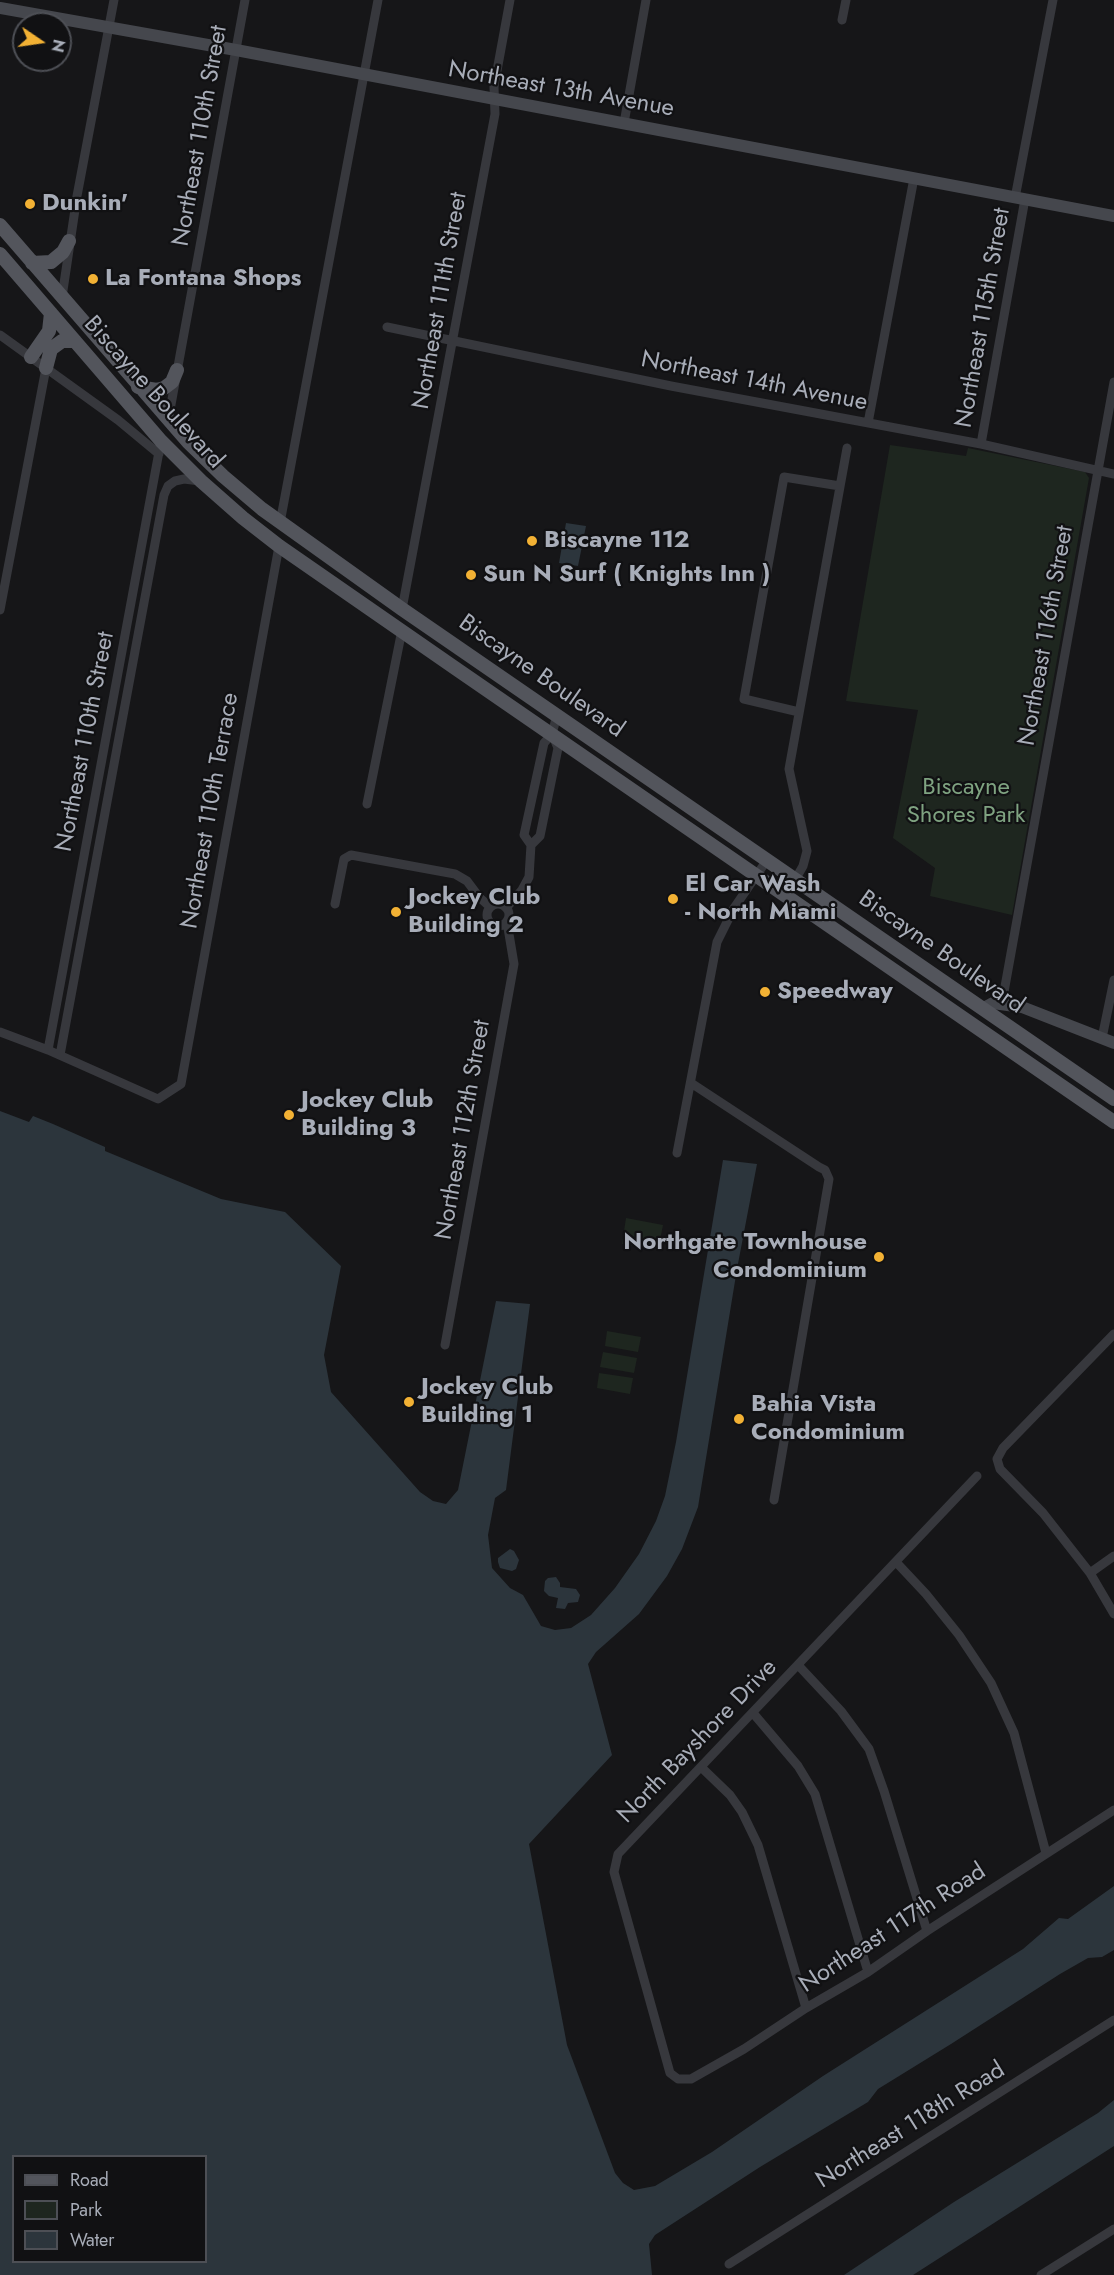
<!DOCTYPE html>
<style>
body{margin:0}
#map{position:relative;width:1114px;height:2275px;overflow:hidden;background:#161618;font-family:Jost,sans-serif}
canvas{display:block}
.legend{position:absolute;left:12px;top:2155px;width:195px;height:108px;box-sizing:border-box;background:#111113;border:2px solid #4d4f55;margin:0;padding:8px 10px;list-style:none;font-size:18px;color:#a8adb8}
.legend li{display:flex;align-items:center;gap:12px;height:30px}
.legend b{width:30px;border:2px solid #4d4f55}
.north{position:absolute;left:12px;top:12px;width:60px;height:60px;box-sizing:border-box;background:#111113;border:2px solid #4d4f55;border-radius:50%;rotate:103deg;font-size:16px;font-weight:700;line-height:24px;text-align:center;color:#a8adb8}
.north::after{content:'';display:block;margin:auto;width:21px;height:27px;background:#f2b134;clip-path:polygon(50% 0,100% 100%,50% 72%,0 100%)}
</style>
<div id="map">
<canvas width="1114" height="2275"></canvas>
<ul class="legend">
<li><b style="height:8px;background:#53555c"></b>Road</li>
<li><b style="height:16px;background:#1e261f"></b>Park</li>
<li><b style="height:16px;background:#2c353c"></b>Water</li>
</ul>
<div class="north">N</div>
</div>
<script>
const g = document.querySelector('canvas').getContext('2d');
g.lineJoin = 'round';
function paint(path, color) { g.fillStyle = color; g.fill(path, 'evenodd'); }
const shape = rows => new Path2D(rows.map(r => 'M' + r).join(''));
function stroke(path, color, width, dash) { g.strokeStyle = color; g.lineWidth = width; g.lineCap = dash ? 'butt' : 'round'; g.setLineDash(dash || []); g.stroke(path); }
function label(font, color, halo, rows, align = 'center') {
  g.font = font + ' Jost,sans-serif'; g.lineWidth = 4.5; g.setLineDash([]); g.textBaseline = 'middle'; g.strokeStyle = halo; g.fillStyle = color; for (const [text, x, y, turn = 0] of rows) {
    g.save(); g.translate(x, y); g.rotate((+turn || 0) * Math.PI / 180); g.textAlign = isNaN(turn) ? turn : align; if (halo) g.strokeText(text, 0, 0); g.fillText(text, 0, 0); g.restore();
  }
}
paint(shape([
 [890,445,966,456,968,448,1085,472,1089,478,1012,915,930,896,935,868,893,838,918,710,846,701],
 [626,1218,663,1225,658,1250,622,1244],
 [607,1331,641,1337,638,1352,605,1346],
 [603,1352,637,1358,634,1373,600,1367],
 [599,1373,633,1378,630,1394,597,1388]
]), '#1e261f');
paint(shape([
 [566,523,586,526,578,566,559,563],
 [0,1111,29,1122,33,1116,53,1124,105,1147,105,1151,221,1199,285,1212,341,1266,324,1355,331,1392,420,1492,433,1501,446,1504,458,1490,496,1301,530,1304,506,1490,495,1498,488,1535,492,1568,510,1588,523,1595,541,1626,555,1630,571,1628,591,1615,615,1588,639,1554,656,1521,665,1496,676,1442,723,1160,757,1164,737,1269,698,1507,682,1549,667,1576,639,1614,596,1652,588,1664,612,1755,529,1844,567,2045,615,2173,623,2183,634,2190,655,2186,712,2152,823,2076,1023,1949,1059,1918,1068,1919,1114,1886,1114,1950,1102,1957,1088,1958,1060,1974,951,2044,878,2089,868,2102,760,2167,655,2235,649,2244,652,2275,0,2275],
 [14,2156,206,2156,206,2262,14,2262],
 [510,1549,514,1551,519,1560,516,1569,512,1571,500,1568,498,1562,498,1558],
 [556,1577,560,1583,560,1587,576,1589,580,1595,578,1602,568,1603,565,1609,556,1608,558,1598,549,1596,544,1591,545,1581,548,1578],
 [1114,2100,1114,2146,913,2275,844,2275,954,2202,1098,2113]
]), '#2c353c');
stroke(shape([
 [842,20,846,0],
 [624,123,646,0],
 [1015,198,1053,0],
 [62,297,77,196,114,0],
 [387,327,671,386,981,444,1114,474],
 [0,335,118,420,159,454],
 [168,421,245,0],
 [868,423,914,178],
 [981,444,1025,199],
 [280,523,378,0],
 [402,609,495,114,494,87,510,0],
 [0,610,46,368],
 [799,712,744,699,784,477,840,486],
 [367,804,402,630],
 [531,845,524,835,544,743,552,734,557,715],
 [795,880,803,866,807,851,789,769,847,448],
 '487 915a11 11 0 1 1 22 0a11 11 0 1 1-22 0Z',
 [335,904,344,859,351,855,455,874,467,881,479,897,490,907],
 [506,908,522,890,529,877,531,845,540,836,558,748,553,736],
 [1002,1003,1114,382],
 [0,1032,48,1050,158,1099,181,1084,279,546],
 [1102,1038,1114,980],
 [48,1050,161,441],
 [60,1055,164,495,168,486,175,481,184,479,200,481],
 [691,1083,819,1167,825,1170,829,1179,774,1500],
 [677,1153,717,942,734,908,767,860],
 [1114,1334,1003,1448,997,1459,1000,1469,1043,1513,1090,1573,1114,1614],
 [445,1345,514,964,507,922],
 [977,1476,618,1854,614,1872,670,2073,678,2079,691,2079,744,2049,806,2008,868,1972,927,1931,1114,1810],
 [896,1562,926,1594,959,1635,991,1683,1014,1733,1046,1853],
 [1090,1573,1114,1556],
 [798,1665,841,1711,869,1749,884,1791,927,1931],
 [753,1713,798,1766,815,1794,868,1972],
 [701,1767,730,1795,742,1812,758,1845,806,2008],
 [729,2264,1114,2020],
 [1041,2275,1114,2229]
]), '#37383d', 9);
stroke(shape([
 [0,8,236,50,1114,216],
 [982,1009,993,1003,1022,1007,1114,1043]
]), '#45474d', 12);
stroke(shape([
 [0,225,188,442,223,476,262,509,402,609,1114,1099],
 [0,254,161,441,201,481,243,518,279,546,455,668,1114,1122],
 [32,263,51,262,63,252,69,241],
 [31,357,49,331,51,313],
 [46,368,51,349,62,341,75,341],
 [138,387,157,390,164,388,172,382,177,370]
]), '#53555c', 14);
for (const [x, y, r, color] of [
 [30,204,6,"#f2b134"],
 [93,279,6,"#f2b134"],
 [532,541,6,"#f2b134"],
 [471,575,6,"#f2b134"],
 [673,899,6,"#f2b134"],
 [396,912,6,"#f2b134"],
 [765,992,6,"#f2b134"],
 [289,1115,6,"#f2b134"],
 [879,1257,6,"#f2b134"],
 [409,1402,6,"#f2b134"],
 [739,1419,6,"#f2b134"]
]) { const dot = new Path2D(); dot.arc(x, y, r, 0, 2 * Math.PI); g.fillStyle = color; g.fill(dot); stroke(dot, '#111113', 2); }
label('24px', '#a8adb8', '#111113', [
 ["Northeast 13th Avenue",561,90,10],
 ["Northeast 110th Street",201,136,-80],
 ["Northeast 111th Street",441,301,-80],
 ["Northeast 115th Street",984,318,-80],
 ["Northeast 14th Avenue",754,382,11],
 ["Biscayne Boulevard",153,393,48],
 ["Northeast 116th Street",1047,636,-80],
 ["Biscayne Boulevard",541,677,35],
 ["Northeast 110th Street",86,742,-79],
 ["Northeast 110th Terrace",211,811,-80],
 ["Biscayne Boulevard",941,953,35],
 ["Northeast 112th Street",464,1130,-80],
 ["North Bayshore Drive",698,1742,-46],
 ["Northeast 117th Road",893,1929,-33],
 ["Northeast 118th Road",911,2126,-32]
]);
label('bold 24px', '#a8adb8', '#111113', [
 ["Dunkin'",42,204],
 ["La Fontana Shops",105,279],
 ["Biscayne 112",544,541],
 ["Sun N Surf ( Knights Inn )",483,575],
 ["El Car Wash",685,885],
 ["- North Miami",685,913],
 ["Jockey Club",408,898],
 ["Building 2",408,926],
 ["Speedway",777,992],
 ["Jockey Club",301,1101],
 ["Building 3",301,1129],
 ["Northgate Townhouse",867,1243,"right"],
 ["Condominium",867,1271,"right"],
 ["Jockey Club",421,1388],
 ["Building 1",421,1416],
 ["Bahia Vista",751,1405],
 ["Condominium",751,1433]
], 'left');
label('24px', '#7fa381', '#111113', [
 ["Biscayne",966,788],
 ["Shores Park",966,816]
]);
</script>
